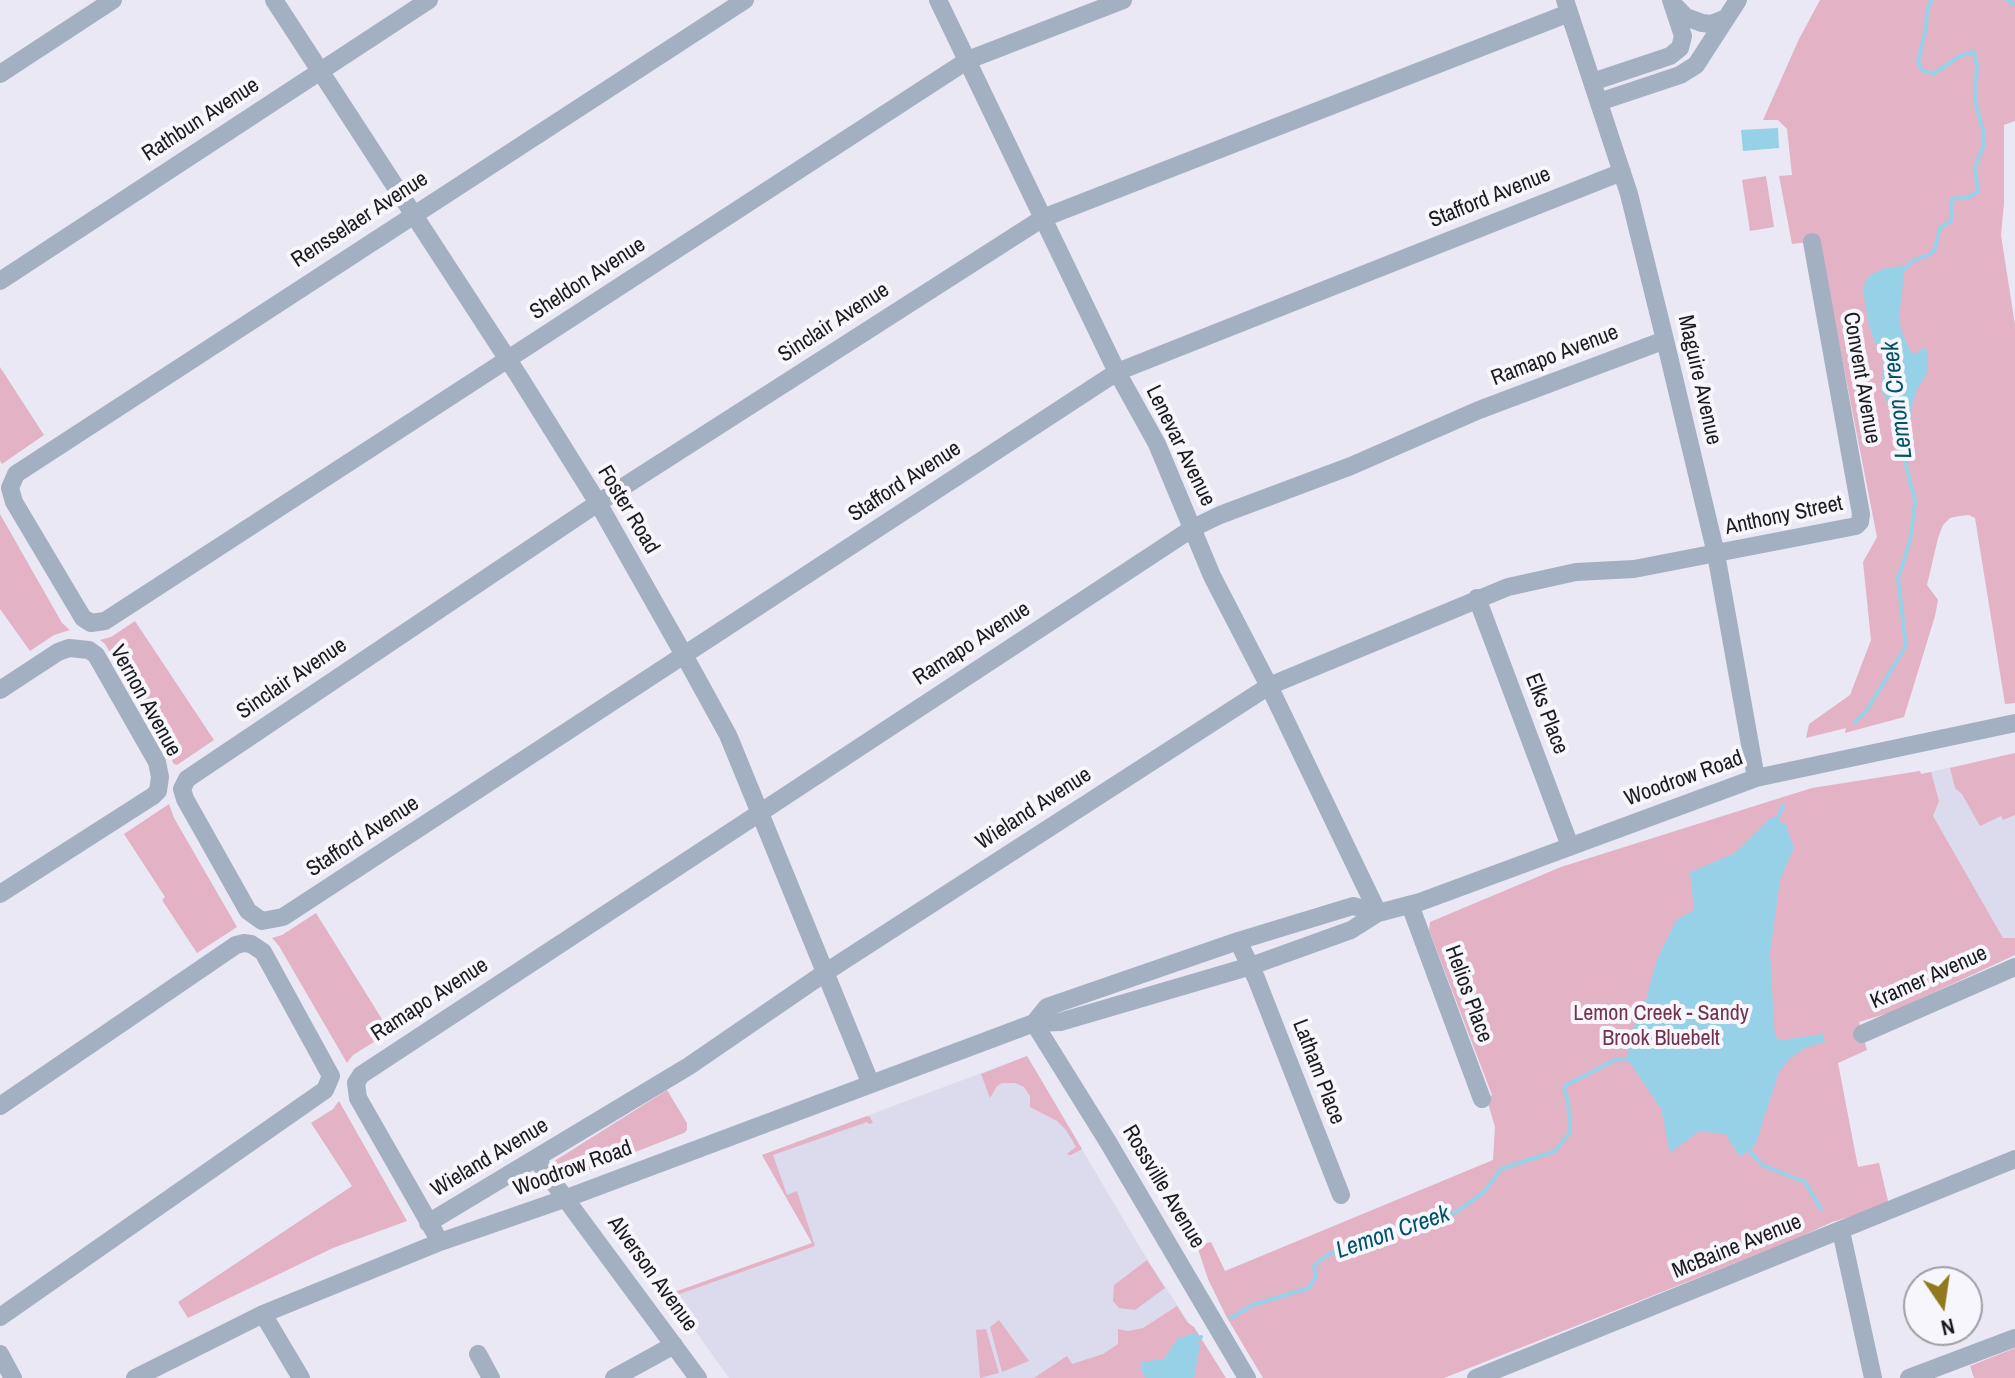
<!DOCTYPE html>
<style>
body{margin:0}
#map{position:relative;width:2015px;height:1378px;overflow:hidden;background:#e9e8f4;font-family:"Archivo Narrow",sans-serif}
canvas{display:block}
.north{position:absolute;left:1903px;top:1266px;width:80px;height:80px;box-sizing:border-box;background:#f7f6fd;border:2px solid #9f9ea5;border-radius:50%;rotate:167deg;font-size:22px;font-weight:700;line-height:32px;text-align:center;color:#1c1b20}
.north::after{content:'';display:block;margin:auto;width:28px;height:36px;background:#927920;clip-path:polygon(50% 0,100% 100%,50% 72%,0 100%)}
</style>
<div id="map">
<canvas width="2015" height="1378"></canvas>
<div class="north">N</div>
</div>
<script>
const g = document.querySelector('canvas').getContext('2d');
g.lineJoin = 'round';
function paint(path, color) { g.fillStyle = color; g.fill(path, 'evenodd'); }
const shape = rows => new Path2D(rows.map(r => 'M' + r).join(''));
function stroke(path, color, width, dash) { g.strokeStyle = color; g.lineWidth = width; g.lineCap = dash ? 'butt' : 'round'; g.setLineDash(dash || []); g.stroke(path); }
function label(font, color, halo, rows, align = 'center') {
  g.font = font + ' "Archivo Narrow",sans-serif'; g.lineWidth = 8; g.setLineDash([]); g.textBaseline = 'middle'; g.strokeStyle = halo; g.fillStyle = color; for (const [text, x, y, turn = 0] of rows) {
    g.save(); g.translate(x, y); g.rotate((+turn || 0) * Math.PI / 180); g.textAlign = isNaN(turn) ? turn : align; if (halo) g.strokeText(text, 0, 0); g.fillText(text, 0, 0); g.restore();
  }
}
paint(shape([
 [2015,753,2015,940,2006,944,1912,780,1920,771,1921,774],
 [1027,1056,1142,1251,1189,1323,1051,1378,729,1378,669,1294,812,1243,762,1155]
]), '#dcdaed');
paint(shape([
 [1820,0,2015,0,2015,121,2004,125,2004,203,2001,235,2015,325,2015,703,2005,704,1975,518,1969,515,1960,516,1950,518,1943,525,1938,538,1927,585,1938,600,1935,616,1904,717,1845,733,1846,728,1806,738,1809,724,1850,695,1871,640,1863,562,1877,537,1819,241,1792,244,1779,176,1792,175,1787,129,1778,120,1763,120,1799,39],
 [1766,176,1774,227,1750,231,1742,180],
 [0,367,44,435,2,464,0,461],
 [0,514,62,623,70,630,54,635,30,651,0,609],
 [135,621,214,740,177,765,174,764,105,644,100,640,111,637],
 [2015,753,2015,815,2003,820,2001,816,1980,826,1962,794,1955,788,1950,768],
 [1920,771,1921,774,1931,772,1939,801,1933,816,2003,938,2015,938,2015,955,1892,1012,1859,1022,1867,1050,1838,1063,1858,1167,1879,1163,1889,1205,1832,1222,1796,1239,1444,1378,1263,1378,1226,1316,1208,1279,1197,1246,1211,1242,1225,1271,1493,1160,1495,1127,1487,1100,1492,1095,1429,930,1430,922,1561,867,1764,803,1812,788],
 [169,804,174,818,237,927,197,953,162,900,165,897,124,834],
 [316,913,390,1032,353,1055,347,1063,279,946,272,938,282,935],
 [1027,1056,1082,1149,1071,1155,1068,1155,1068,1153,1076,1147,1066,1130,1057,1121,1030,1107,1030,1096,1024,1087,1015,1083,1002,1083,997,1086,990,1098,981,1074],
 [667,1090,687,1123,687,1130,684,1133,566,1179,562,1180,551,1168,556,1160],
 [339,1101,407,1221,333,1248,188,1318,178,1302,352,1186,311,1123,333,1109],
 [867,1116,870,1117,873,1123,869,1124,867,1122,773,1155,787,1195,797,1191,815,1246,671,1297,669,1294,812,1243,762,1155],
 [1147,1260,1165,1288,1135,1310,1119,1308,1113,1301,1114,1285],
 [1177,1306,1187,1322,1194,1327,1226,1378,1034,1378,1067,1356,1072,1364,1103,1354,1118,1344,1118,1329,1128,1331,1143,1328],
 [999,1320,1029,1361,1002,1372,990,1327],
 [986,1329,999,1373,980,1378,976,1330],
 [2015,1348,2015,1378,1974,1378,1970,1366]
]), '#e3b3c5');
paint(shape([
 [1778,128,1779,148,1743,151,1741,130],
 [1905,266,1899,318,1901,329,1910,351,1916,354,1924,347,1928,353,1928,371,1916,392,1912,407,1912,434,1907,447,1902,452,1897,450,1896,442,1897,424,1882,391,1883,352,1874,341,1869,326,1863,291,1866,280,1871,274,1889,267],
 [1773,816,1786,825,1794,848,1780,880,1770,953,1775,1037,1781,1040,1823,1034,1825,1042,1807,1047,1789,1059,1779,1072,1755,1146,1740,1157,1725,1134,1699,1131,1670,1153,1661,1109,1628,1060,1629,1037,1645,1003,1656,962,1676,920,1694,910,1690,872,1733,854],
 [1198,1332,1196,1342,1200,1345,1194,1378,1146,1378,1140,1368,1142,1362,1164,1359,1177,1339]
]), '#97d1e7');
stroke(shape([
 [2007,0,2015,4],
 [1903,270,1913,261,1930,254,1935,249,1940,228,1952,220,1951,199,1969,197,1978,191,1975,167,1984,144,1984,133,1975,102,1977,66,1974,52,1960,56,1933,74,1922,70,1918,62,1926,28,1927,9,1932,0],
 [1855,722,1865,713,1906,646,1898,579,1911,537,1915,501,1902,449],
 [1776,823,1783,805],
 [1746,1147,1762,1165,1805,1182,1821,1209],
 [1231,1318,1252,1305,1309,1288,1316,1277,1314,1266,1327,1255,1456,1212,1484,1192,1501,1169,1555,1151,1570,1132,1568,1101,1564,1089,1566,1085,1617,1059,1628,1060,1630,1057],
 [1193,1345,1201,1337]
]), '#97d1e7', 4);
stroke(shape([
 [274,0,518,375,598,503,684,655,728,735,870,1082],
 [745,0,16,474,10,488,14,502,83,618,91,623,105,621,968,60,1123,0],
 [938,0,1117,372,1157,444,1212,576,1269,686,1378,913],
 [1565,0,1629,194,1665,340,1716,554,1756,778],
 [1675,6,1686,17,1702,23,1711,24,1726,18],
 [1569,13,1043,218,598,503,187,779,182,789,185,799,248,911,262,921,283,917,1117,372,1622,172],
 [0,74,113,0],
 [1592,82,1670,56,1680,48,1683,36,1671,0],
 [1599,102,1680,75,1696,65,1738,0],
 [0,281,429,0],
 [1477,598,1570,846],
 [0,690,58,652,69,648,89,650,96,655,157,762,160,777,158,791,153,796,0,894],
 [1410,905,1482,1099],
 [1238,941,1256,978,1341,1195],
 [1034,1023,1108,1142,1247,1378],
 [1034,1023,1047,1007,1238,941,1353,906,1378,913],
 [1862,1034,2015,967],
 [0,1106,236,945,244,943,251,944,263,952,331,1076,325,1090,0,1317],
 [536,1159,698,1378],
 [428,1223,689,1066,826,972,1269,686,1508,587,1576,572,1634,569,1856,526,1860,522,1861,514,1812,242],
 [1841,1231,1873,1378],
 [435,1233,358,1098,356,1083,361,1075,1193,528,1220,515,1351,466,1479,410,1665,340],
 [263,1314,301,1378],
 [0,1354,13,1378],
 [478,1354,491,1378],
 [135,1378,263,1314,440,1242,567,1198,1034,1023,1060,1022,1251,966,1351,930,1378,913,1420,902,1756,778,2015,723],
 [614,1378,674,1345],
 [1476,1378,2015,1159],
 [1909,1378,2015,1338]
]), '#a3b0c2', 18);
label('22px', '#1c1b20', '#f7f6fd', [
 ["Rathbun Avenue",201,120,-33],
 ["Stafford Avenue",1490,198,-22],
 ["Rensselaer Avenue",360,220,-33],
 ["Sheldon Avenue",588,279,-33],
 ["Sinclair Avenue",834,323,-33],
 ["Ramapo Avenue",1555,356,-21],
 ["Convent Avenue",1861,378,80],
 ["Maguire Avenue",1699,380,77],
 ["Lenevar Avenue",1180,446,64],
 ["Stafford Avenue",905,482,-33],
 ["Foster Road",628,510,59],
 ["Anthony Street",1784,516,-12],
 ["Ramapo Avenue",972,644,-33],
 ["Sinclair Avenue",292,679,-34],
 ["Vernon Avenue",145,701,61],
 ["Elks Place",1546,714,69],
 ["Woodrow Road",1684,779,-20],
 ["Wieland Avenue",1034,809,-33],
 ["Stafford Avenue",363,837,-33],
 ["Kramer Avenue",1929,978,-24],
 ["Helios Place",1468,994,70],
 ["Ramapo Avenue",430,1000,-33],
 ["Latham Place",1318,1072,69],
 ["Wieland Avenue",490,1158,-31],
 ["Woodrow Road",573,1169,-20],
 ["Rossville Avenue",1163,1187,59],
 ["McBaine Avenue",1737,1247,-22],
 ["Alverson Avenue",652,1274,54]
]);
label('22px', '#73334f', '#f7f6fd', [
 ["Lemon Creek - Sandy",1661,1014],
 ["Brook Bluebelt",1661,1039]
]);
label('italic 24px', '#01536b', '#f7f6fd', [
 ["Lemon Creek",1898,400,-97],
 ["Lemon Creek",1393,1233,-19]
]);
</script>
